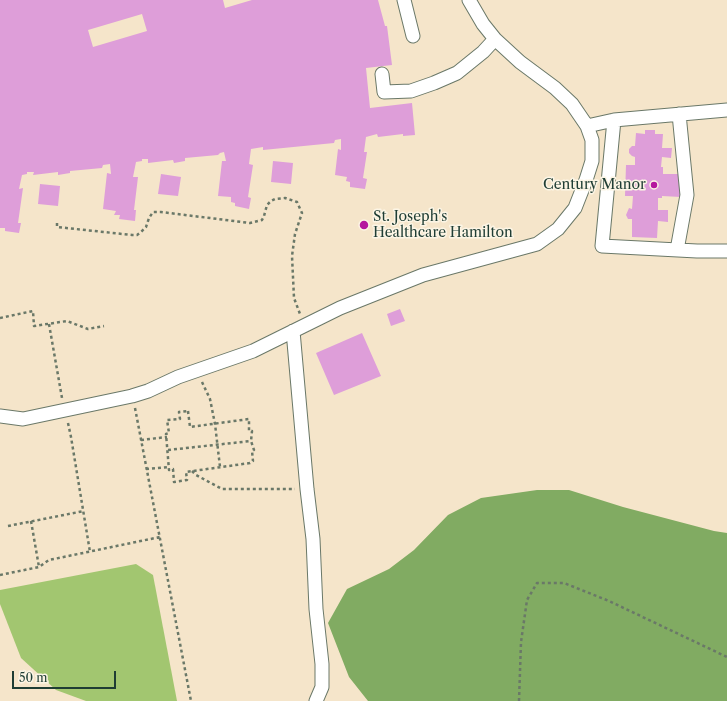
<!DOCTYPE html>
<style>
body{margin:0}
#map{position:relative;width:727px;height:701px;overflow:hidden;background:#f5e5ca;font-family:"Libre Caslon Text",serif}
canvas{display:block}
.scale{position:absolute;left:12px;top:671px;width:104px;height:18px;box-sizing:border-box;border:2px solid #1f3d34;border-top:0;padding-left:5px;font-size:12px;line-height:14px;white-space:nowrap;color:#1f3d34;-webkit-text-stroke:3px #fcf5e5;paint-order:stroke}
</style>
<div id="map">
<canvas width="727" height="701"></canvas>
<div class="scale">50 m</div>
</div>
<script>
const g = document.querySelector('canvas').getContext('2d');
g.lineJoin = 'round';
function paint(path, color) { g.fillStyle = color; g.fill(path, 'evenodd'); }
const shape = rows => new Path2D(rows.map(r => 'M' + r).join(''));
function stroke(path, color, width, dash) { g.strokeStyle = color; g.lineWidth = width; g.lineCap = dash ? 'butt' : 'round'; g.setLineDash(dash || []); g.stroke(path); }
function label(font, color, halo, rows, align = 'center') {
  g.font = font + ' "Libre Caslon Text",serif'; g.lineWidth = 3; g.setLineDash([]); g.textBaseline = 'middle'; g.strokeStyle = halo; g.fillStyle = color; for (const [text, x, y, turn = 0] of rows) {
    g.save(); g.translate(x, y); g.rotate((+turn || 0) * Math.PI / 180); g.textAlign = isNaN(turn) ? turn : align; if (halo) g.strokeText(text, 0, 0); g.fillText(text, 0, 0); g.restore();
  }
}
paint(shape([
 [136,564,153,575,177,701,86,701,56,690,21,658,0,604,0,590]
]), '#a2c670');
paint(shape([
 [537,490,569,490,623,507,714,531,727,533,727,701,368,701,349,677,328,623,347,589,389,569,414,550,448,515,481,498]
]), '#81ab62');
paint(shape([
 [0,0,223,0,225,8,252,0,378,0,385,26,387,26,392,65,366,68,370,108,412,103,415,135,403,136,403,134,378,137,377,134,366,137,364,152,367,152,363,178,367,179,365,189,350,187,350,182,346,181,347,177,335,175,338,149,341,150,341,139,335,140,334,143,263,150,263,147,251,149,249,164,253,165,248,197,251,198,249,209,235,206,235,203,231,202,231,197,218,196,222,161,226,161,224,152,220,153,218,155,185,158,185,161,174,163,173,160,148,163,148,159,142,159,142,161,136,162,133,177,138,177,134,210,136,210,135,221,119,219,120,215,114,215,116,211,103,209,107,173,111,174,110,164,103,165,102,168,70,171,70,173,58,175,58,172,33,175,34,172,27,172,27,174,22,175,19,189,23,188,18,223,21,223,19,233,5,231,5,228,0,228],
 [142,14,147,31,93,47,88,30],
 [645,130,655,130,655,134,663,134,662,148,672,148,671,158,662,157,661,167,663,167,663,174,682,174,681,197,662,196,662,198,658,198,658,210,668,210,668,222,658,221,657,238,632,237,632,219,628,219,626,215,629,208,632,209,633,196,625,196,626,165,635,165,635,157,632,156,629,153,629,149,632,146,635,146,636,133,645,134],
 [273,161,293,163,291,184,271,182],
 [161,174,181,177,178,196,158,194],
 [40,184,60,186,58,206,38,204],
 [400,309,405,321,391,326,387,314],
 [362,333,381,376,334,395,316,353]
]), '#de9ed9');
const minor = shape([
 [404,0,413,36],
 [469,0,483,24,495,39,520,62,555,88,572,104,587,126,614,120,727,110],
 [382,74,384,92,411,91,434,83,457,73,483,52,495,39],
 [614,120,602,246,697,251,727,251],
 [677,250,687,195,679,114],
 [293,331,307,489,313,539,316,609,322,664,322,687,316,701],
 [0,416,23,419,132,396,148,391,178,377,253,351,340,308,423,275,537,244,558,229,575,208,586,180,592,161,592,140,587,126]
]);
stroke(minor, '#6a7868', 15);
stroke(shape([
 [57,223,57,227,132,235,137,235,141,232,146,227,149,218,153,212,161,212,250,223,262,220,264,216,267,205,271,201,275,199,285,198,297,202,302,213,295,234,292,256,294,298,300,314],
 [0,318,33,311,34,326,67,321,88,329,104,326],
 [49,324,62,398],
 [202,382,210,399,215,424,220,467],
 [135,408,191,701],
 [188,411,190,427,249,419,249,431,252,431,251,441,254,450,252,451,253,461,250,463,186,472,187,480,174,482,173,469,169,470,166,434,169,433,167,420,180,419,179,412,188,411],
 [68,423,71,437,90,552],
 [141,440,167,437],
 [168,450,251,441],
 [146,469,169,467],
 [192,471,196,475,222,489,295,489],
 [31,521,39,567],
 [8,526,84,511],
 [0,575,39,567,49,560,160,537],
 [519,701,521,642,527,600,537,583,564,583,609,601,727,657]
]), '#6a7868', 2.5, [3, 3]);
stroke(minor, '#fff', 13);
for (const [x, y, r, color] of [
 [654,185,4,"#b5179e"],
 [364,225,5,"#b5179e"]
]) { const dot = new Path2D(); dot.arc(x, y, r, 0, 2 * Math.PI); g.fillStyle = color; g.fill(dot); stroke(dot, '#fcf5e5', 1.5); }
label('14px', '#1f3d34', '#fcf5e5', [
 ["Century Manor",646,185],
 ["St. Joseph's",373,217,"left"],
 ["Healthcare Hamilton",373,233,"left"]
], 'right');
</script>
